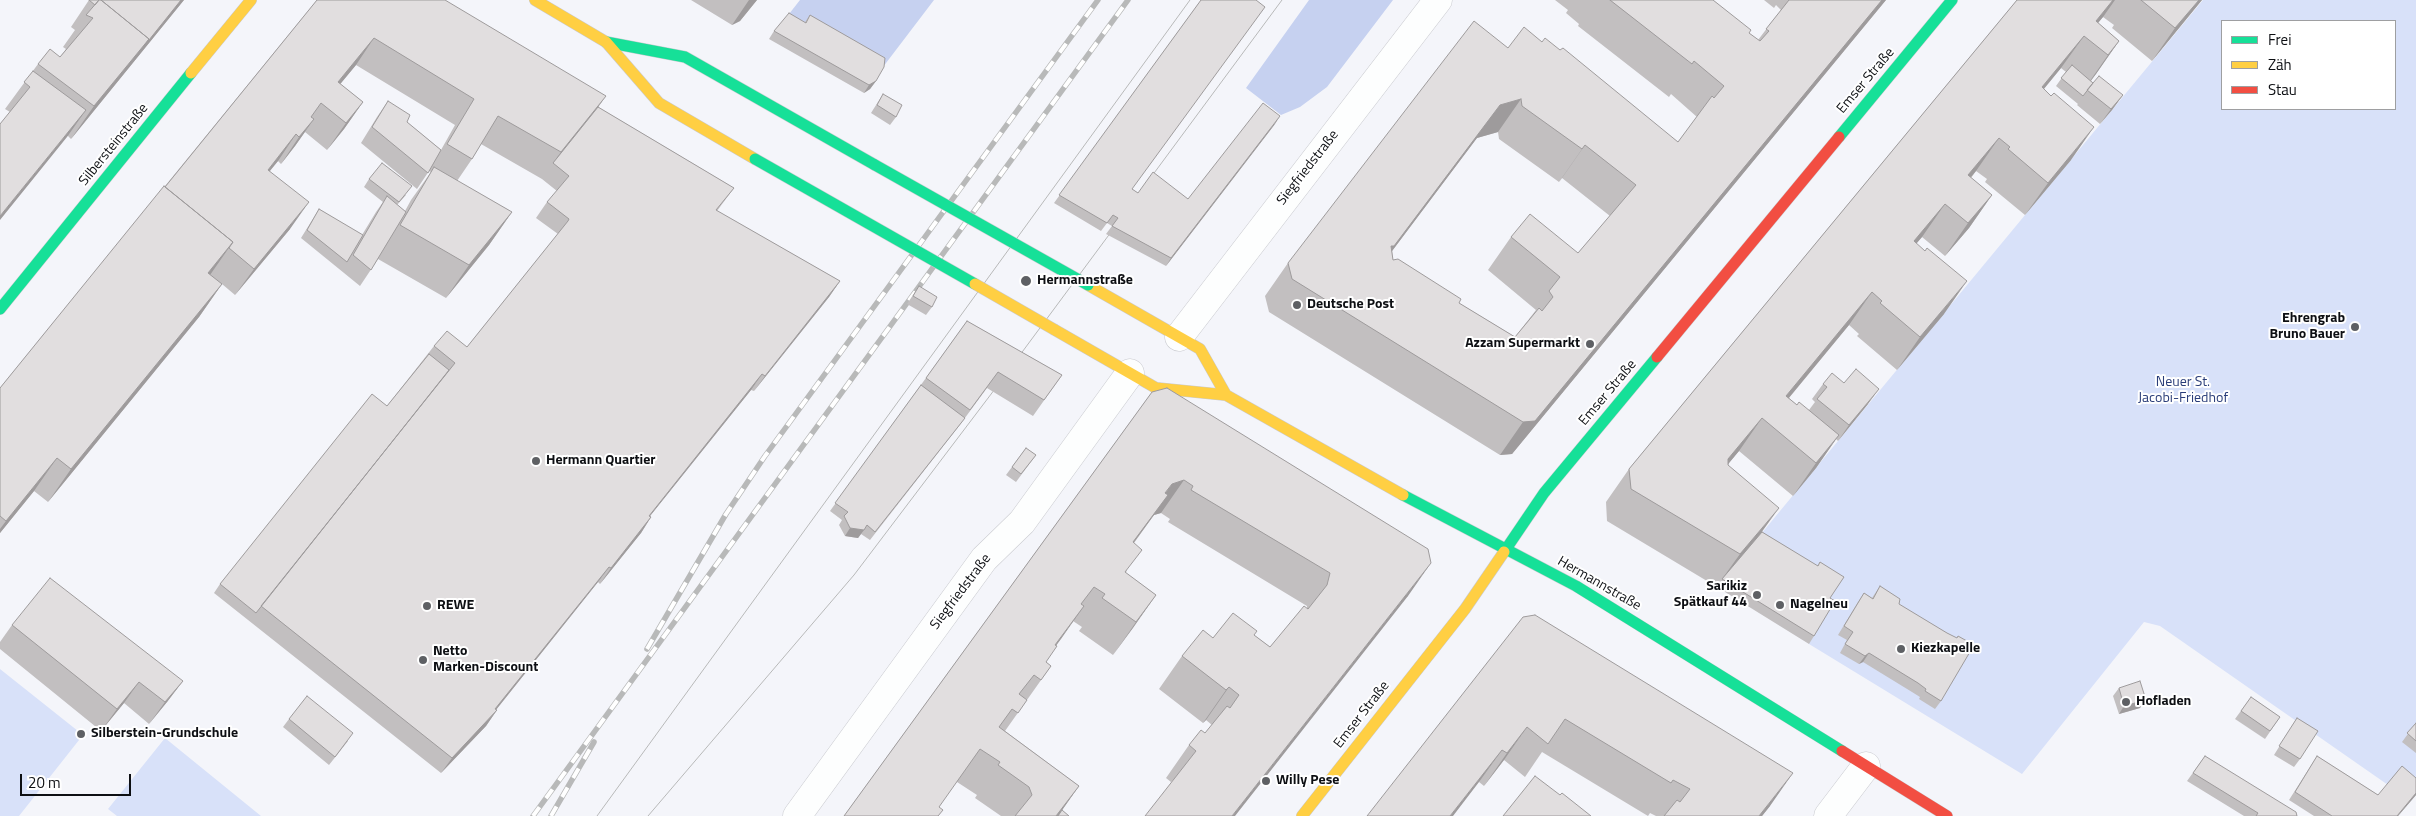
<!DOCTYPE html>
<meta charset="utf-8">
<style>
body{margin:0}
#map{position:relative;width:2416px;height:816px;overflow:hidden;background:#f4f5fa;font-family:"Titillium Web",sans-serif}
canvas{display:block}
.legend{position:absolute;left:2221px;top:20px;width:175px;height:90px;box-sizing:border-box;background:#fff;border:1px solid #9e9fa1;margin:0;padding:6px 9px;list-style:none;font-size:15px;color:#0d0f13}
.legend li{display:flex;align-items:center;gap:10px;height:25px}
.legend b{width:25px;border:1px solid #9e9fa1}
.scale{position:absolute;left:20px;top:774px;width:111px;height:22px;box-sizing:border-box;border:2px solid #0d0f13;border-top:0;padding-left:6px;font-size:15px;line-height:18px;white-space:nowrap;color:#0d0f13;-webkit-text-stroke:4px #fff;paint-order:stroke}
</style>
<div id="map">
<canvas width="2416" height="816"></canvas>
<ul class="legend">
<li><b style="height:6px;background:#16e098"></b>Frei</li>
<li><b style="height:6px;background:#ffcf43"></b>Zäh</li>
<li><b style="height:6px;background:#f24e42"></b>Stau</li>
</ul>
<div class="scale">20 m</div>
</div>
<script>
const g = document.querySelector('canvas').getContext('2d');
g.lineJoin = 'round';
function paint(path, color) { g.fillStyle = color; g.fill(path, 'evenodd'); }
const shape = rows => new Path2D(rows.map(r => 'M' + r).join(''));
function stroke(path, color, width, dash) { g.strokeStyle = color; g.lineWidth = width; g.lineCap = dash ? 'butt' : 'round'; g.setLineDash(dash || []); g.stroke(path); }
function label(font, color, halo, rows, align = 'center') {
  g.font = font + ' "Titillium Web",sans-serif'; g.lineWidth = 4; g.setLineDash([]); g.textBaseline = 'middle'; g.strokeStyle = halo; g.fillStyle = color; for (const [text, x, y, turn = 0] of rows) {
    g.save(); g.translate(x, y); g.rotate((+turn || 0) * Math.PI / 180); g.textAlign = isNaN(turn) ? turn : align; if (halo) g.strokeText(text, 0, 0); g.fillText(text, 0, 0); g.restore();
  }
}
paint(shape([
 [2203,0,2416,0,2416,794,2411,801,2160,626,2144,622,2022,774,1809,644,1756,540],
 [2222,21,2395,21,2395,109,2222,109],
 [0,669,83,735,19,816,0,816],
 [165,738,261,816,117,816,108,809]
]), '#d8e1f9');
paint(shape([
 [800,0,934,0,883,67,789,14],
 [1309,0,1393,0,1327,87,1300,107,1281,115,1246,88]
]), '#c6d1f0');
const street = shape([
 [1179,337,1438,0],
 [797,816,984,559,1022,522,1130,373],
 [1828,816,1866,766]
]);
const fast = shape([
 [606,42,685,57,875,165],
 [1839,137,1952,0],
 [0,309,191,73],
 [1403,495,1576,586,1842,751],
 [1504,552,1544,493,1657,357]
]);
const slow = shape([
 [535,0,606,42,659,103,755,159],
 [191,73,251,0],
 [1088,285,1200,349,1226,395],
 [1055,330,1156,388,1226,395,1403,495],
 [1302,816,1465,609,1504,552]
]);
const jam = shape([
 [1657,357,1839,137],
 [1842,751,1947,816]
]);
stroke(street, '#c9cacf', 29);
stroke(fast, '#c9cacf', 12);
stroke(slow, '#c9cacf', 12);
stroke(jam, '#c9cacf', 12);
stroke(street, '#fdfefe', 28);
stroke(fast, '#16e098', 11);
stroke(slow, '#ffcf43', 11);
stroke(jam, '#f24e42', 11);
stroke(shape([
 [1146,184,1282,0],
 [1014,363,1117,224],
 [597,816,1190,0],
 [648,816,854,575,1001,381]
]), '#b8b9b9', 1);
const rail = shape([
 [647,649,726,514,765,456,1098,0],
 [533,816,1128,0],
 [551,816,594,742]
]);
stroke(rail, '#b8b9b9', 5.5);
stroke(rail, '#fff', 4, [11]);
const fastBridge = shape([
 [755,159,975,284],
 [875,165,1088,285]
]);
const slowBridge = shape([
 [975,284,1055,330]
]);
stroke(fastBridge, '#c9cacf', 12, []);
stroke(slowBridge, '#c9cacf', 12, []);
stroke(fastBridge, '#16e098', 11);
stroke(slowBridge, '#ffcf43', 11);
paint(shape([
 [89,0,184,0,71,139,68,136,10,112,5,109,38,64,60,57,66,49,63,47,75,30,71,27],
 [317,0,598,107,734,188,717,211,840,281,829,297,754,391,751,390,650,516,651,517,641,533,600,584,598,582,496,710,497,710,486,726,441,773,214,593,220,584,387,406,434,346,467,347,558,234,536,218,547,202,557,191,542,179,481,144,472,159,457,181,512,212,489,245,446,298,378,259,360,286,301,238,319,209,362,235,376,212,383,202,364,187,369,179,406,195,397,205,405,211,411,200,431,172,429,171,417,189,361,143,377,117,388,101,407,122,441,150,455,125,356,65,340,84,363,102,344,129,327,150,305,132,295,146,281,164,278,161,270,171,290,229,235,295,222,284,199,317,48,502,34,491,0,533,0,388],
 [691,0,757,0,740,21,732,25],
 [1201,0,1132,189,1138,193,1188,199,1275,124,1166,266,1106,234,1112,226,1107,223,1101,231,1054,203],
 [1555,0,1713,0,1749,33,1758,40,1781,10,1776,5,1774,8,1764,0,1886,0,1512,454,1500,455,1269,312,1265,296,1288,263,1508,48,1542,42,1678,142,1697,117,1671,94,1669,97,1578,26,1579,24,1566,13,1568,10],
 [1498,132,1499,139,1559,182,1562,178,1610,216,1578,253,1511,237,1488,270,1536,310,1515,337,1459,303,1393,260,1392,251,1477,138],
 [2017,0,2202,0,2152,61,2112,28,2114,25,2103,17,2098,23,2119,41,2091,81,2093,83,2123,95,2112,110,2100,124,2077,105,2078,104,2056,86,2066,72,2061,68,2044,89,2071,160,2025,215,1985,182,1987,179,1976,171,1971,178,1992,195,1969,228,1945,256,1922,237,1916,243,1944,314,1897,370,1857,336,1859,334,1849,325,1789,398,1797,405,1809,410,1815,402,1812,399,1823,384,1868,404,1838,441,1836,439,1816,468,1793,496,1739,451,1728,464,1762,532,1817,566,1820,562,1830,598,1814,636,1809,644,1717,587,1607,521,1606,502,1629,469],
 [810,15,876,81,870,89,864,93,769,39,774,31,805,22],
 [883,94,896,117,890,125,871,113],
 [919,286,932,307,926,315,907,304],
 [967,321,1062,375,1033,416,987,388,959,426,870,540,861,534,858,538,845,536,839,525,842,520,830,511],
 [1152,392,1408,596,1171,782,1166,778,1189,745,1205,733,1212,725,1206,720,1203,723,1159,689,1182,656,1213,638,1254,635,1270,647,1307,608,1307,606,1168,522,1170,519,1161,513,1154,515,1134,543,1126,573,1156,595,1113,655,1079,631,1082,627,1073,621,1056,645,1046,662,1051,666,1005,731,1079,786,1062,810,1069,816,1001,816,975,798,977,795,957,782,844,816],
 [1026,448,1036,455,1016,482,1006,475],
 [1880,586,1899,604,1941,701,1935,709,1919,699,1920,697,1912,692,1863,662,1859,664,1840,653,1847,640,1838,635,1858,602,1864,593,1872,598],
 [1523,617,1770,806,1762,816,1656,816,1650,813,1648,816,1542,752,1525,777,1504,760,1484,786,1479,782],
 [12,625,183,681,167,702,149,724,124,703,101,731,0,649,0,642],
 [2119,688,2140,708,2119,714,2113,696],
 [2251,697,2280,717,2265,739,2235,719],
 [2297,718,2300,759,2294,767,2274,755],
 [289,719,348,741,329,765,283,727],
 [2416,723,2416,753,2402,742],
 [2205,756,2297,816,2244,816,2187,781],
 [2317,756,2378,795,2416,795,2398,816,2314,816,2289,800]
]), '#c2bfc0');
paint(shape([
 [181,0,184,0,71,139,94,106],
 [749,0,757,0,740,21,732,25],
 [1882,0,1886,0,1512,454,1500,455,1523,422],
 [2113,0,2115,0,2103,17,2086,37,2096,21],
 [2199,0,2202,0,2152,61,2175,28],
 [2084,36,2061,68,2018,120,2042,87],
 [374,38,356,65,323,105,338,82],
 [2119,41,2096,74,2085,88,2108,55],
 [876,81,870,89,864,93,869,85],
 [2123,95,2112,110,2100,124,2111,109],
 [606,96,587,123,553,163,561,152],
 [1521,99,1498,132,1477,138,1371,279,1391,246,1500,105],
 [363,102,344,129,327,150,346,123],
 [86,110,67,137,0,220,0,216],
 [1280,116,1275,124,1166,266,1171,258],
 [314,119,295,146,281,164,299,137],
 [2094,127,2071,160,2025,215,2048,183],
 [296,134,278,161,249,196,268,170],
 [1999,138,1976,171,1945,208,1968,175],
 [1585,145,1562,178,1559,182,1582,149],
 [1992,195,1969,228,1945,256,1968,223],
 [309,202,290,229,235,295,254,269],
 [1945,204,1922,237,1891,274,1914,241],
 [512,212,489,245,446,298,469,265],
 [233,242,210,275,208,273],
 [840,281,829,297,754,391,765,376],
 [1967,281,1944,314,1897,370,1920,337],
 [222,284,199,317,48,502,71,469],
 [1872,292,1849,325,1768,423,1786,396],
 [762,374,751,390,638,531,649,516],
 [1879,389,1868,404,1838,441,1849,425],
 [1762,418,1739,451,1705,492,1728,459],
 [1839,435,1816,468,1793,496,1816,463],
 [57,458,34,491,0,533,0,529,6,521],
 [1184,480,1161,513,1154,515,1110,575,1142,526,1172,484],
 [1779,508,1756,540,1722,579,1740,554],
 [651,517,641,533,600,584,611,568],
 [850,528,864,530,858,538,845,536],
 [1431,563,1408,596,1235,816,1232,816],
 [609,567,598,582,487,721,497,710,486,726,441,773,452,758,495,709],
 [1156,595,1133,628,1113,655,1136,622],
 [1084,606,1061,639,1032,678,1055,645],
 [1869,653,1863,662,1859,664,1865,656],
 [183,681,167,702,149,724,165,702],
 [139,682,124,703,101,731,117,709],
 [1229,687,1206,720,1203,723,1226,690],
 [2146,700,2140,708,2119,714,2124,706],
 [1527,727,1504,760,1484,786,1507,753],
 [1502,750,1479,782,1453,816,1450,816],
 [1793,773,1770,806,1762,816,1759,816],
 [1079,786,1058,816,1056,816],
 [2416,793,2416,795,2398,816,2397,816]
]), '#9e9b9c');
const building = shape([
 [89,0,99,0,95,5,89,0],
 [99,0,101,0,149,39,94,106,38,64,50,49,60,57,93,18,86,15,99,0],
 [101,0,181,0,145,45,149,39,101,0],
 [317,0,445,0,606,96,561,152,498,116,472,159,447,144,474,99,374,38,338,82,363,102,346,123,321,103,311,117,314,119,299,137,296,134,268,170,309,202,254,269,229,248,233,242,165,187,317,0],
 [1201,0,1256,0,1265,7,1132,189,1138,193,1153,172,1188,199,1263,103,1280,116,1171,258,1112,226,1118,218,1113,215,1107,223,1059,195,1201,0],
 [1610,0,1713,0,1751,30,1749,33,1760,41,1769,31,1766,29,1789,0,1882,0,1535,421,1523,422,1292,279,1288,263,1474,21,1508,48,1524,27,1542,42,1545,38,1560,50,1563,48,1678,142,1712,96,1714,98,1724,86,1694,61,1692,64,1610,0],
 [1521,99,1522,106,1582,149,1585,145,1636,185,1578,253,1530,214,1511,237,1560,277,1549,291,1553,297,1542,311,1539,308,1515,337,1459,303,1461,299,1398,259,1393,260,1391,246,1394,246,1500,105,1521,99],
 [2017,0,2113,0,2096,21,2119,41,2108,55,2084,36,2042,87,2051,96,2054,93,2094,127,2048,183,2008,149,2010,147,1999,138,1968,175,1992,195,1968,223,1945,204,1914,241,1925,251,1927,248,1967,281,1920,337,1880,303,1882,301,1872,292,1786,396,1797,405,1799,402,1839,435,1816,463,1762,418,1728,459,1728,465,1779,508,1740,554,1631,489,1629,469,2017,0],
 [2141,0,2199,0,2175,28,2141,0],
 [789,13,806,23,810,15,885,58,884,67,876,81,869,85,774,31,789,13],
 [2072,65,2093,83,2083,96,2061,78,2072,65],
 [33,71,86,110,0,216,0,124,30,87,24,82,33,71],
 [2099,76,2123,95,2111,109,2087,90,2099,76],
 [883,94,902,105,896,117,877,105,883,94],
 [388,101,410,115,407,122,441,150,428,173,372,127,388,101],
 [598,107,734,188,716,210,840,281,765,376,762,374,649,516,651,517,611,568,609,567,495,709,497,710,452,758,261,606,455,363,434,346,447,331,467,347,568,221,569,219,547,202,569,176,553,163,598,107],
 [382,163,412,186,399,202,369,179,382,163],
 [434,167,512,212,469,265,400,225,434,167],
 [164,186,233,242,208,273,222,284,71,469,57,458,6,521,0,516,0,388,164,186],
 [387,196,406,212,371,270,353,255,387,196],
 [319,209,363,235,347,262,307,230,319,209],
 [919,286,937,297,932,307,913,296,919,286],
 [967,321,1062,375,1044,400,998,372,970,410,926,378,967,321],
 [429,354,449,370,256,613,220,584,372,394,387,406,429,354],
 [1856,369,1879,389,1849,425,1817,399,1827,387,1823,384,1832,373,1844,383,1856,369],
 [921,385,965,418,875,532,867,525,864,530,850,528,844,516,848,512,835,503,921,385],
 [1167,388,1428,549,1431,563,1232,816,1145,816,1196,751,1189,745,1201,730,1205,733,1227,706,1230,708,1239,695,1229,687,1226,690,1182,656,1203,630,1213,638,1233,613,1257,631,1254,635,1270,647,1304,606,1308,609,1327,585,1330,573,1191,490,1193,486,1184,480,1172,484,1165,493,1168,495,1133,542,1142,550,1125,572,1156,595,1136,622,1102,598,1105,594,1094,587,1081,604,1084,606,1055,645,1057,646,1046,662,1051,666,1041,680,1034,675,1019,694,1027,700,1018,713,1012,709,999,727,1079,786,1056,816,1015,816,1032,795,1029,787,998,765,1000,762,980,749,939,807,943,810,938,816,844,816,1152,392,1167,388],
 [1026,448,1036,455,1021,474,1012,467,1026,448],
 [1762,532,1818,566,1820,562,1844,577,1830,598,1835,601,1814,636,1722,579,1762,532],
 [50,578,183,681,165,702,139,682,117,709,12,625,50,578],
 [1880,586,1900,599,1899,604,1947,633,1957,638,1958,636,1974,645,1941,701,1925,691,1926,689,1918,683,1869,653,1865,656,1845,644,1853,632,1844,626,1864,593,1873,599,1880,586],
 [1535,615,1793,773,1759,816,1664,816,1677,800,1680,802,1690,789,1673,780,1671,783,1565,719,1548,744,1527,727,1507,753,1502,750,1450,816,1367,816,1523,617,1535,615],
 [2140,681,2146,700,2124,706,2119,688,2140,681],
 [307,696,353,733,335,757,289,719,307,696],
 [2251,697,2280,717,2270,731,2241,711,2251,697],
 [2297,718,2318,731,2300,759,2279,746,2297,718],
 [2416,723,2416,741,2407,733,2416,723],
 [2205,756,2296,812,2297,816,2256,816,2258,813,2193,773,2205,756],
 [2317,756,2378,795,2402,766,2416,778,2416,793,2397,816,2332,816,2295,792,2317,756],
 [1535,776,1560,795,1562,793,1591,816,1503,816,1535,776],
 [1062,810,1069,816,1058,816,1062,810]
]);
paint(building, '#e1dedf');
stroke(building, '#9e9b9c', 1);
for (const [x, y, r, color] of [
 [1026,281,6,"#5e6064"],
 [1297,305,5,"#5e6064"],
 [2355,327,5,"#5e6064"],
 [1590,344,5,"#5e6064"],
 [536,461,5,"#5e6064"],
 [1757,595,5,"#5e6064"],
 [1780,605,5,"#5e6064"],
 [427,606,5,"#5e6064"],
 [1901,649,5,"#5e6064"],
 [423,660,5,"#5e6064"],
 [2126,702,5,"#5e6064"],
 [81,734,5,"#5e6064"],
 [1266,781,5,"#5e6064"]
]) { const dot = new Path2D(); dot.arc(x, y, r, 0, 2 * Math.PI); g.fillStyle = color; g.fill(dot); stroke(dot, '#fff', 2); }
label('14px', '#0d0f13', '#fff', [
 ["Emser Straße",1866,81,-50],
 ["Silbersteinstraße",114,145,-51],
 ["Siegfriedstraße",1308,168,-52],
 ["Emser Straße",1608,393,-50],
 ["Hermannstraße",1599,584,30],
 ["Siegfriedstraße",961,592,-53],
 ["Emser Straße",1362,715,-52]
]);
label('bold 14px', '#0d0f13', '#fff', [
 ["Hermannstraße",1037,281],
 ["Deutsche Post",1307,305],
 ["Ehrengrab",2345,319,"right"],
 ["Bruno Bauer",2345,335,"right"],
 ["Azzam Supermarkt",1580,344,"right"],
 ["Hermann Quartier",546,461],
 ["Sarikiz",1747,587,"right"],
 ["Spätkauf 44",1747,603,"right"],
 ["Nagelneu",1790,605],
 ["REWE",437,606],
 ["Kiezkapelle",1911,649],
 ["Netto",433,652],
 ["Marken-Discount",433,668],
 ["Hofladen",2136,702],
 ["Silberstein-Grundschule",91,734],
 ["Willy Pese",1276,781]
], 'left');
label('14px', '#2a3d79', '#fff', [
 ["Neuer St.",2183,383],
 ["Jacobi-Friedhof",2183,399]
]);
</script>
